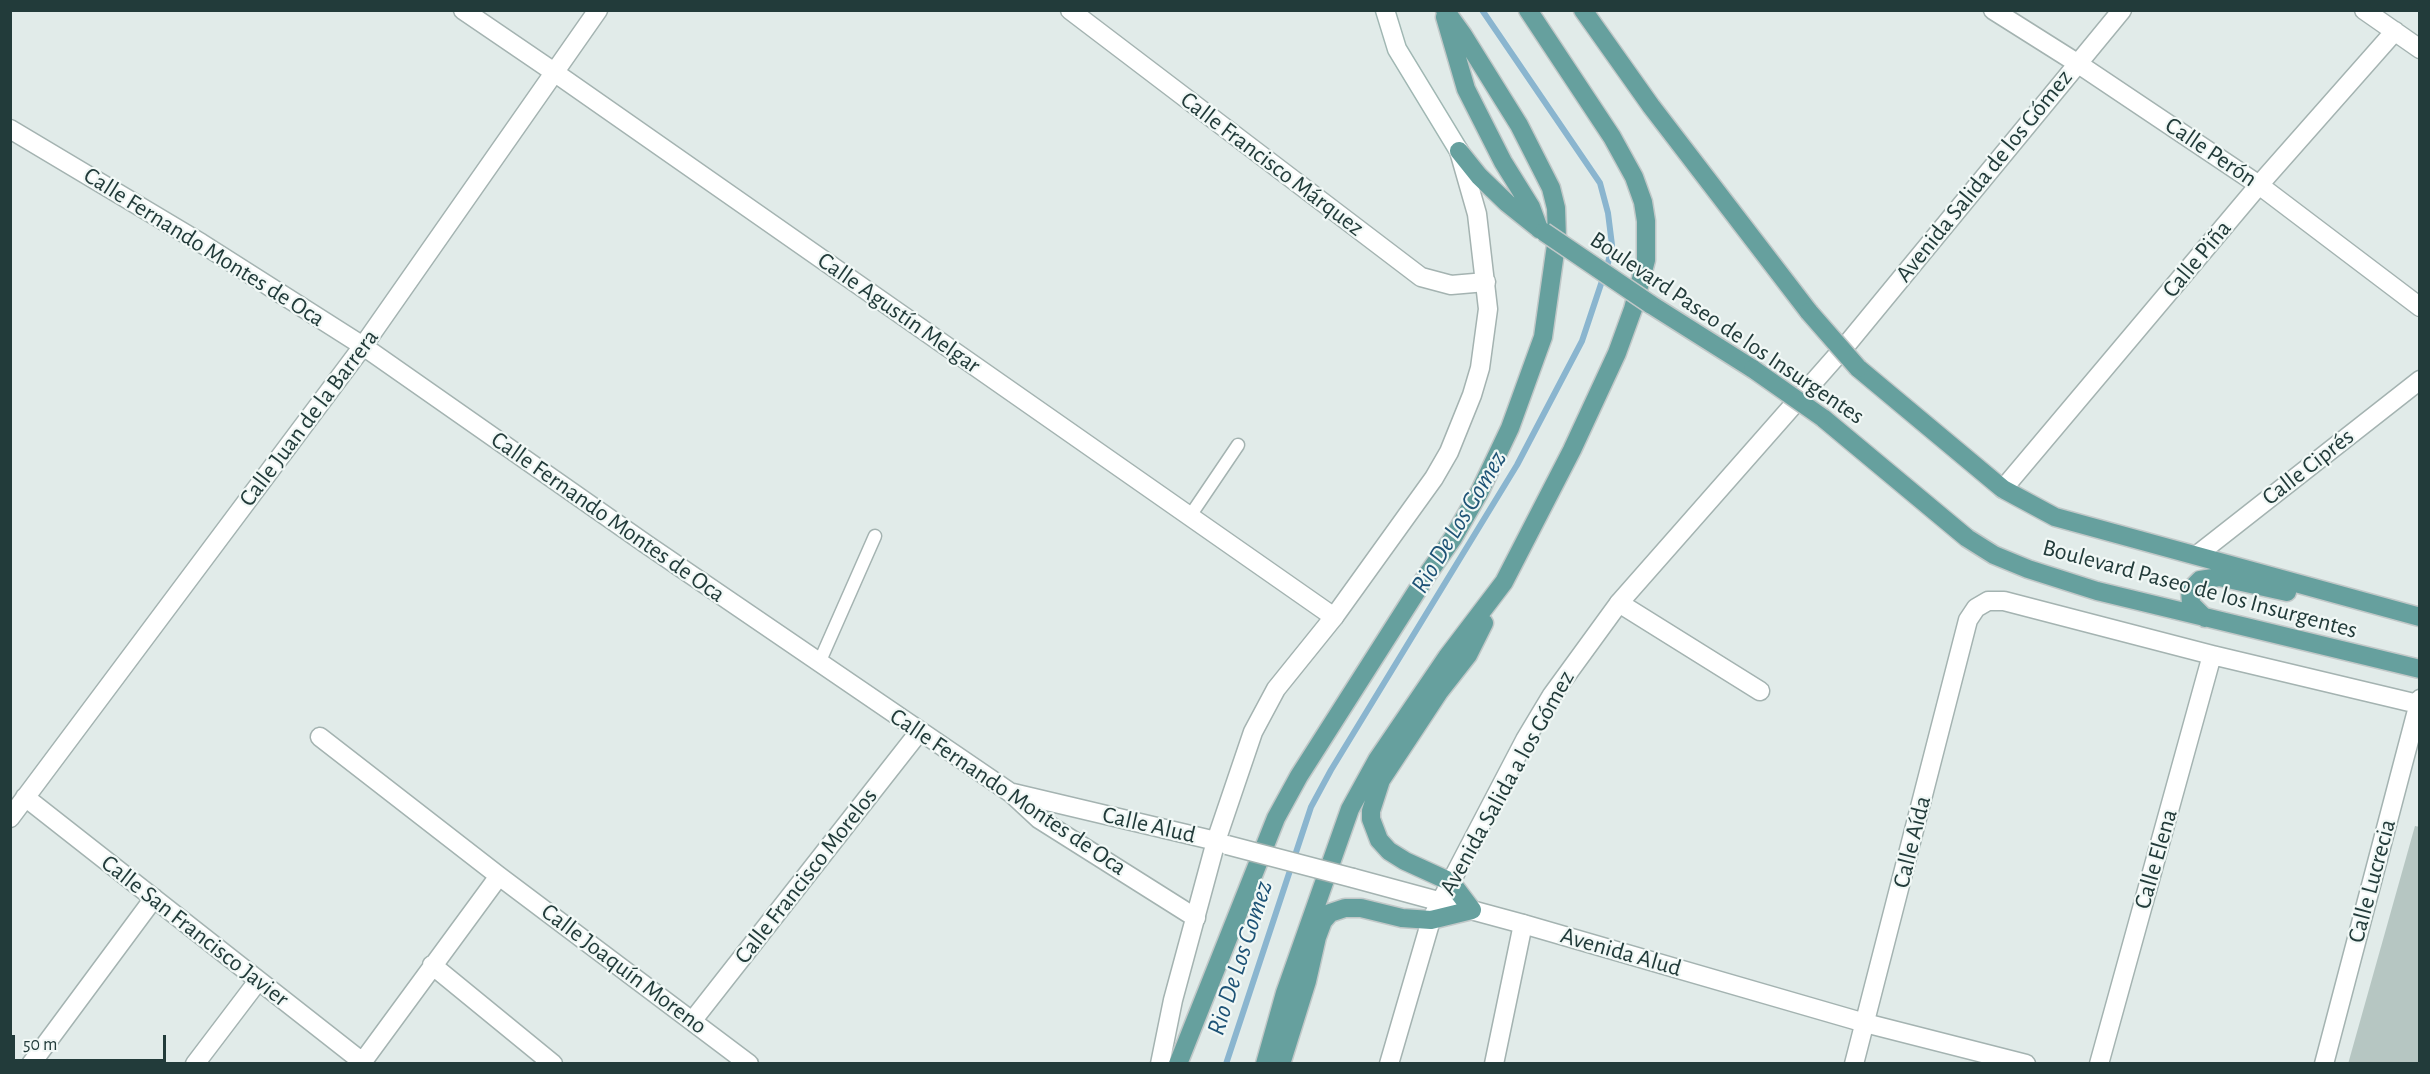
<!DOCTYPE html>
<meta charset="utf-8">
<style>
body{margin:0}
#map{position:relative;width:2430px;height:1074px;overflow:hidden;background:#e1ebe9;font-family:"Alegreya Sans",sans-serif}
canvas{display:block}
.frame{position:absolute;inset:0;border:12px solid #223b3a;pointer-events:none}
.scale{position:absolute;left:12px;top:1035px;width:154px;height:27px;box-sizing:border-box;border:3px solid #223b3a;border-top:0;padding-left:8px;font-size:18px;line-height:21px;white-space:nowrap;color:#223b3a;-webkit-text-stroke:4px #f1f8f6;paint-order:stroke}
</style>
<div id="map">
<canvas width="2430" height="1074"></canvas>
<div class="frame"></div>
<div class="scale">50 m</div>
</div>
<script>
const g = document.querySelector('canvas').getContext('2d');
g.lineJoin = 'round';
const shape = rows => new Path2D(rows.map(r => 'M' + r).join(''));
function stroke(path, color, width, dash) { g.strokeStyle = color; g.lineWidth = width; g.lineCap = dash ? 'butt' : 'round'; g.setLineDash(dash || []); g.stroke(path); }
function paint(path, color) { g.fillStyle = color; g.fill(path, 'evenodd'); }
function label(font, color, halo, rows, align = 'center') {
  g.font = font + ' "Alegreya Sans",sans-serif'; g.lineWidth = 4.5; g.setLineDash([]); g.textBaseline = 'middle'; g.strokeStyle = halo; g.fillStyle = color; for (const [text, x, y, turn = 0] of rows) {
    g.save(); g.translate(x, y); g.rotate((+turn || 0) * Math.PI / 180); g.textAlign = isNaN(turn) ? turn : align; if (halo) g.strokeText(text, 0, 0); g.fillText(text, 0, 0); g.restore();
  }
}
stroke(shape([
 [1226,1064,1311,807,1331,770,1517,465,1582,341,1608,263,1612,245,1608,213,1600,183,1482,10]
]), '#8ab5cf', 6);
paint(shape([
 [2415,826,2420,827,2420,1064,2348,1064]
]), '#b6c6c2');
const service = shape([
 [1190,516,1238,445],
 [819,663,875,536]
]);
const minor = shape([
 [463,10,554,72,1334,617],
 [1070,10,1421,277,1451,285,1486,282],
 [1993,10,2077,63,2259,185,2420,307],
 [2364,10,2420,49],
 [10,129,201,243,363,346,646,544,1011,793,1039,819,1196,918],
 [2003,489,2259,185,2395,31],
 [2197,555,2420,380],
 [1619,603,1760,691],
 [320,737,499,876,749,1064],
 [1013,793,1216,841],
 [25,797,365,1064],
 [10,818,363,346,598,10],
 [432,965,553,1064],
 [693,1020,919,732],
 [31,1064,154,898],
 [195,1064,258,981],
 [361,1064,499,876],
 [1494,1064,1523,924],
 [1854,1064,1968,620,1976,608,1988,601,2004,601,2212,655,2418,704],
 [2099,1064,2212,655],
 [2324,1064,2420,699]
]);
const tertiary = shape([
 [1353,878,1523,924,1865,1023,2026,1064],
 [1160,1064,1173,1000,1216,841,1253,732,1276,689,1334,617,1434,478,1449,452,1472,395,1480,368,1488,309,1477,214,1459,151],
 [1389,1064,1431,920,1525,740,1552,695,1619,603,1848,343,2122,10]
]);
const secondary = shape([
 [1385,10,1397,49,1459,151]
]);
const primary = shape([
 [1583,10,1651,106,1809,312],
 [1445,17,1466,89,1503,162,1531,207,1539,229],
 [1459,151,1479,176,1507,203,1537,227],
 [1650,304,1753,369],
 [1858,368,2003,489,2055,517,2420,617],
 [1823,418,1967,538,1994,555,2028,569,2097,591,2420,669],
 [2205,618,2191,604,2190,590,2200,580,2219,577,2287,592],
 [1178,1064,1276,818,1299,776,1427,575,1453,538,1480,491,1510,428,1543,337,1557,238,1556,208,1551,188,1519,125,1463,35,1445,10],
 [1265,1064,1285,993,1350,809,1377,760,1447,657,1504,582,1572,450,1617,353,1633,309,1646,260,1646,221,1643,202,1634,177,1612,137,1528,10],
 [1281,1064,1307,981,1317,937,1323,921,1330,913,1345,908,1361,908,1402,918,1431,920,1472,910,1451,882,1405,861,1389,851,1379,840,1371,819,1371,811,1381,780,1439,692,1468,655,1484,623]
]);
stroke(service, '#a4b3b1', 15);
stroke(minor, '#a4b3b1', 21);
stroke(tertiary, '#a4b3b1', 21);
stroke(secondary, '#a0b7b3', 21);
stroke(primary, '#c1c8c8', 21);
stroke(service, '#fff', 12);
stroke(minor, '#fff', 18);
stroke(tertiary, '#fff', 18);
stroke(secondary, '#fff', 18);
stroke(primary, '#66a09e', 18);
const tertiaryBridge = shape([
 [1227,845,1353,878]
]);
const primaryBridge = shape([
 [1544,232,1650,304],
 [1809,312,1858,368],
 [1753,369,1823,418]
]);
stroke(tertiaryBridge, '#a4b3b1', 21, []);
stroke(primaryBridge, '#c1c8c8', 21, []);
stroke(tertiaryBridge, '#fff', 18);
stroke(primaryBridge, '#66a09e', 18);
label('24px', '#223b3a', '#f1f8f6', [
 ["Calle Perón",2211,152,34],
 ["Calle Francisco Márquez",1272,164,37],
 ["Avenida Salida de los Gómez",1984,176,-51],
 ["Calle Fernando Montes de Oca",204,247,32],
 ["Calle Piña",2197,259,-50],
 ["Calle Agustín Melgar",899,313,35],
 ["Boulevard Paseo de los Insurgentes",1727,328,34],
 ["Calle Juan de la Barrera",309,418,-53],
 ["Calle Ciprés",2308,467,-38],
 ["Calle Fernando Montes de Oca",608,517,35],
 ["Boulevard Paseo de los Insurgentes",2200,589,15],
 ["Avenida Salida a los Gómez",1507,783,-61],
 ["Calle Fernando Montes de Oca",1008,792,34],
 ["Calle Alud",1149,825,13],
 ["Calle Aída",1912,842,-76],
 ["Calle Elena",2156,859,-74],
 ["Calle Francisco Morelos",806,876,-52],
 ["Calle Lucrecia",2372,881,-75],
 ["Calle San Francisco Javier",195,931,38],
 ["Avenida Alud",1621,952,16],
 ["Calle Joaquín Moreno",624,969,37]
]);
label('italic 26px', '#1e5376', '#f1f8f6', [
 ["Rio De Los Gomez",1459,522,-59],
 ["Rio De Los Gomez",1240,958,-72]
]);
</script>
